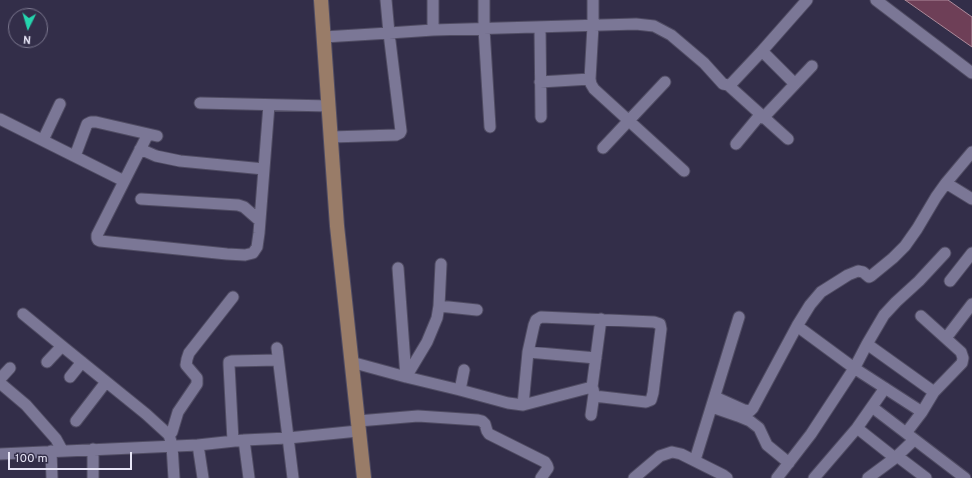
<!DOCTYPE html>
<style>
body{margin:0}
#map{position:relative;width:972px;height:478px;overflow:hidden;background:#332e49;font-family:Overpass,sans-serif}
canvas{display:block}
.north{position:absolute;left:8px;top:8px;width:40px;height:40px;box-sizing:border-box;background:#332e49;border:1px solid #7b778e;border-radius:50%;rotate:185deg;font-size:11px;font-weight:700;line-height:16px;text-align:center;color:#e7e5f6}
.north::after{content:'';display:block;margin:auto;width:14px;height:18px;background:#25d5ae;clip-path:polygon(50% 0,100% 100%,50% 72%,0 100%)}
.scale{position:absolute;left:8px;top:452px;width:124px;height:18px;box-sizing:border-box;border:2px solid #e7e5f6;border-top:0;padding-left:5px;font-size:12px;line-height:14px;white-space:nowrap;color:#e7e5f6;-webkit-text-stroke:3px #332e49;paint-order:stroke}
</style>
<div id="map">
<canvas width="972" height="478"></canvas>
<div class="north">N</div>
<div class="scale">100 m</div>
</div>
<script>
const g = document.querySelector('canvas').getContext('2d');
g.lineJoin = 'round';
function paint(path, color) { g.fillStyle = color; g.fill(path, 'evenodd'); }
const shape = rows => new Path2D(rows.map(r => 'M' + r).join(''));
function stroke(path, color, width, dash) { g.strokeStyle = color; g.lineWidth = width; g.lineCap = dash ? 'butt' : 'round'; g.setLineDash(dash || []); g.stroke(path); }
paint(shape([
 [904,0,946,0,972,18,972,47]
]), '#0007');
const building = shape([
 [905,0,948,0,972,17,972,47,905,0]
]);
paint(building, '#6e3f57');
stroke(building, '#af8c9d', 1);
const minor = shape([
 [484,0,484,29,490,127],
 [593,0,593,26,590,79,591,84,594,89,684,171],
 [876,0,972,73],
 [540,27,541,117],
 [433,30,433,0],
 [324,37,389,33,433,30,636,24,654,26,671,35,704,63,723,84,728,85,731,84,762,51,807,0],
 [762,51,795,84],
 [540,82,590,79],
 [728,85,788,139],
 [200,103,329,106],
 [763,118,812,66],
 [0,119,124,181],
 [148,134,97,235,97,238,98,240,100,241,227,254,245,255,253,253,257,247,259,233,269,105],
 [331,137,396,135,400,133,401,131,389,33,386,0],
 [43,140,60,104],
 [736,144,760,115],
 [603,148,665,82],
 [140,149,156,156,180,161,264,169],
 [75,156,87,124,91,122,96,122,157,136],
 [946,183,972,199],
 [141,199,238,205,244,207,260,221],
 [398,268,406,377,427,342,437,318,439,306,441,264],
 [950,281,972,253],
 [439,306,477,310],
 [23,314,62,346,146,414,169,435,172,445,174,478],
 [797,326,854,368,922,412],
 [946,338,972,304],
 [867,344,934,392],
 [277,348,293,478],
 [528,352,596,358],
 [47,362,62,346],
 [351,362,406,377,460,390,508,403,523,405,592,387,601,319],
 [70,377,82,362],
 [0,379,10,368],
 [0,383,26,405,56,439,62,450],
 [460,390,464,370],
 [715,397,744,410,750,411,753,408,797,326,810,305,821,292,848,275,858,271,863,272,869,277,871,276,893,258,905,246,917,229,936,197,946,183,972,152],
 [523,405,528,352,534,325,536,320,541,317,654,322,660,324,661,329,653,393,651,400,646,402,594,396],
 [712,407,738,416,750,421,759,428,767,445,789,463],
 [872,407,965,478],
 [591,415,594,394,593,389],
 [76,421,106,382],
 [358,421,418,416,478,420,482,421,485,424,487,431,489,434,545,462,547,465,548,468,541,478],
 [857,428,895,458],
 [906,433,922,412,934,392,962,363,963,358,961,352,921,316],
 [169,435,172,432,178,412,197,384,197,378,186,365,187,359,189,353,233,297],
 [244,440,249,478],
 [233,441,229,365,229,362,232,361,278,360],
 [198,445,203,478],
 [93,449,93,478],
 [51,451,52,478],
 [0,454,198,445,244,440,288,438,358,431],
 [897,456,926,478],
 [695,460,739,317],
 [634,478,660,456,672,452,681,454,723,475,727,478],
 [777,478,811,434,855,367,867,344,884,315,896,302,919,281,945,253],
 [814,478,857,428,885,388],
 [868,478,895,458,914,440]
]);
const major = shape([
 [321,0,337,226,364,478]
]);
stroke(minor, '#504c63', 13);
stroke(major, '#504c63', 16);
stroke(minor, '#7b7796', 11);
stroke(major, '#997c68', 14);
</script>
